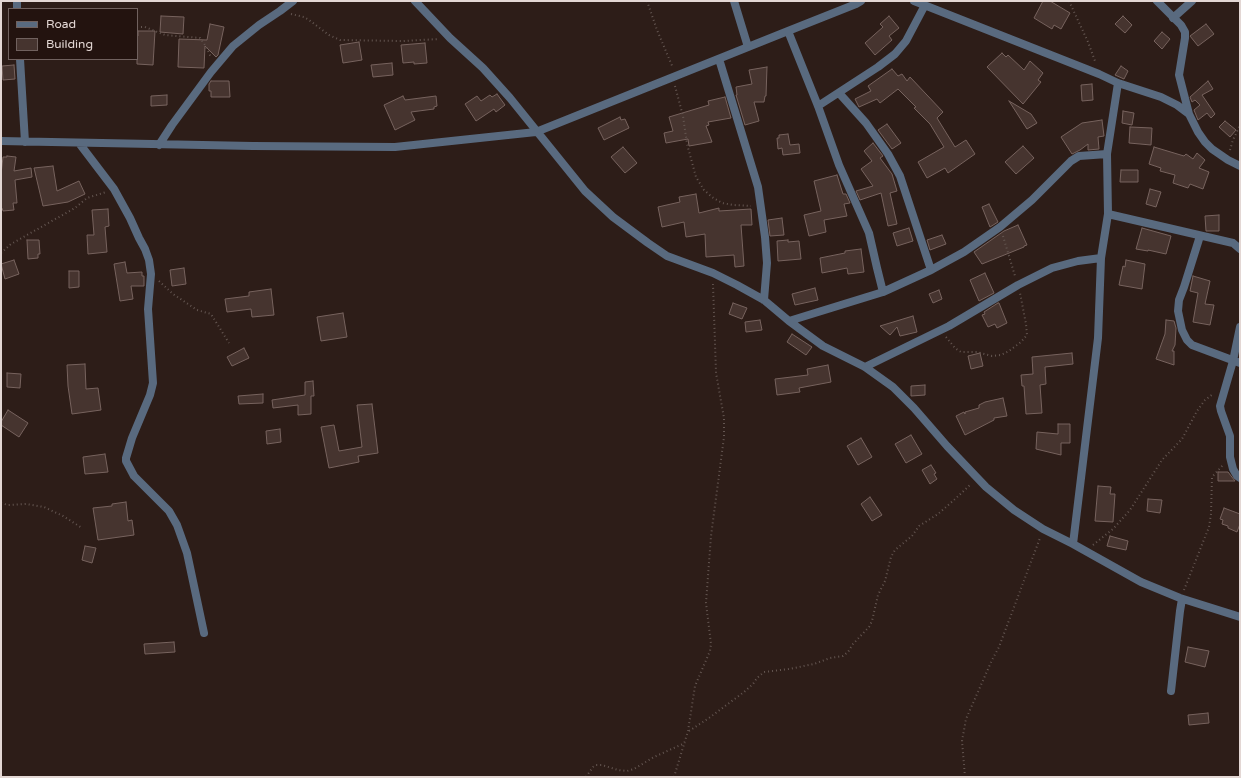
<!DOCTYPE html>
<style>
body{margin:0}
#map{position:relative;width:1241px;height:778px;overflow:hidden;background:#2d1d18;font-family:"Varela Round",sans-serif}
canvas{display:block}
.frame{position:absolute;inset:0;border:2px solid #e3d7d4;pointer-events:none}
.legend{position:absolute;left:8px;top:8px;width:130px;height:52px;box-sizing:border-box;background:#23130f;border:1px solid #70615e;margin:0;padding:5px 7px;list-style:none;font-size:12px;color:#e3d7d4}
.legend li{display:flex;align-items:center;gap:8px;height:20px}
.legend b{width:20px;border:1px solid #70615e}
</style>
<div id="map">
<canvas width="1241" height="778"></canvas>
<div class="frame"></div>
<ul class="legend">
<li><b style="height:5px;background:#596a7f"></b>Road</li>
<li><b style="height:11px;background:#46342f"></b>Building</li>
</ul>
</div>
<script>
const g = document.querySelector('canvas').getContext('2d');
g.lineJoin = 'round';
function paint(path, color) { g.fillStyle = color; g.fill(path, 'evenodd'); }
const shape = rows => new Path2D(rows.map(r => 'M' + r).join(''));
function stroke(path, color, width, dash) { g.strokeStyle = color; g.lineWidth = width; g.lineCap = dash ? 'butt' : 'round'; g.setLineDash(dash || []); g.stroke(path); }
const building = shape([
 [1043,1,1050,1,1070,13,1061,29,1054,25,1052,29,1034,18,1043,1],
 [161,16,184,17,183,34,160,32,161,16],
 [889,16,899,28,889,36,892,40,875,55,865,43,883,27,880,24,889,16],
 [1123,16,1132,25,1125,33,1115,24,1123,16],
 [210,24,224,27,218,55,216,57,205,46,204,68,178,67,179,39,207,40,210,24],
 [1206,24,1214,34,1198,46,1190,36,1206,24],
 [138,31,155,31,153,65,137,64,137,36,138,36,138,31],
 [1162,32,1170,39,1162,49,1154,41,1162,32],
 [359,42,362,60,343,63,340,45,359,42],
 [425,43,427,63,414,64,414,62,403,63,401,45,425,43],
 [1002,53,1006,57,1008,55,1024,70,1030,61,1043,73,1038,80,1041,82,1023,104,987,67,1002,53],
 [392,63,393,75,373,77,371,65,392,63],
 [14,65,15,79,3,80,2,66,14,65],
 [1121,66,1128,71,1124,79,1115,75,1121,66],
 [767,67,766,96,765,96,764,102,754,102,759,121,745,125,736,95,737,95,736,87,752,84,749,70,767,67],
 [892,69,898,76,902,74,907,81,910,77,943,112,937,118,955,147,966,140,975,154,948,173,945,168,927,178,918,162,944,147,930,124,914,108,916,107,898,89,880,103,877,99,859,107,855,99,871,91,868,86,892,69],
 [211,81,229,81,230,97,211,97,211,91,209,91,209,84,211,81],
 [1208,81,1213,89,1202,95,1215,114,1211,118,1207,113,1198,120,1194,110,1200,105,1195,100,1192,102,1190,97,1208,81],
 [1092,84,1093,100,1082,101,1081,85,1092,84],
 [497,94,505,105,496,112,494,109,476,121,465,104,477,96,481,101,490,95,492,97,497,94],
 [167,95,167,105,151,106,151,96,167,95],
 [403,96,405,100,436,96,437,106,434,107,434,109,411,112,415,120,395,130,384,105,403,96],
 [725,97,731,118,708,122,709,125,706,126,712,142,689,146,688,139,666,143,664,133,673,131,669,117,709,105,708,101,725,97],
 [1009,101,1031,114,1037,123,1027,129,1009,101],
 [1123,111,1134,113,1132,125,1122,123,1123,111],
 [620,117,621,120,625,119,629,128,604,140,598,128,620,117],
 [1102,120,1104,136,1098,137,1099,149,1088,150,1088,144,1080,150,1072,154,1061,137,1082,123,1102,120],
 [1225,121,1236,130,1230,137,1219,127,1225,121],
 [887,124,901,143,892,149,878,130,887,124],
 [1130,127,1152,128,1151,145,1129,143,1130,127],
 [788,134,790,145,799,144,800,153,783,155,782,148,778,149,777,138,779,138,779,135,788,134],
 [873,143,883,156,880,158,892,174,897,191,890,193,897,224,888,226,881,193,860,200,856,191,873,186,861,169,872,161,864,151,873,143],
 [1023,146,1034,158,1016,174,1005,162,1023,146],
 [623,147,637,163,625,173,611,157,623,147],
 [1154,147,1184,156,1186,154,1193,159,1197,153,1205,160,1199,168,1209,172,1203,189,1190,184,1188,188,1173,183,1175,175,1160,171,1161,168,1149,164,1154,147],
 [7,156,16,157,14,171,31,168,32,177,15,180,17,203,13,203,14,210,3,211,2,208,1,208,1,174,3,157,7,157,7,156],
 [53,166,57,191,79,181,85,194,68,202,43,206,34,168,53,166],
 [1121,170,1138,170,1138,182,1120,182,1121,170],
 [837,175,843,194,846,194,850,203,844,204,847,216,824,220,826,232,809,236,804,215,821,211,814,181,837,175],
 [1150,189,1161,192,1156,207,1146,204,1150,189],
 [696,194,699,213,719,208,719,211,751,209,752,225,741,225,744,266,735,267,734,255,706,257,705,234,686,237,684,222,662,227,658,207,680,202,679,197,696,194],
 [989,204,998,222,990,227,982,207,989,204],
 [108,209,109,226,105,227,107,252,88,254,87,235,94,235,92,210,108,209],
 [1219,215,1219,231,1206,231,1205,216,1219,215],
 [782,218,784,235,770,236,768,220,782,218],
 [1018,225,1027,245,1024,246,1024,247,982,264,974,252,1004,231,1018,225],
 [909,228,913,241,897,246,893,233,909,228],
 [1142,228,1171,236,1166,254,1148,250,1148,251,1136,249,1142,228],
 [942,235,946,244,930,250,927,240,942,235],
 [27,240,39,240,40,254,38,254,38,258,28,259,27,240],
 [788,240,788,242,799,241,801,259,778,261,777,241,788,240],
 [861,249,864,272,848,274,847,268,822,273,820,258,845,253,845,251,861,249],
 [14,260,19,274,5,279,1,264,14,260],
 [1126,260,1145,264,1142,289,1119,285,1123,266,1125,267,1126,260],
 [125,262,127,273,142,272,142,276,144,276,144,286,131,286,133,299,120,301,114,264,125,262],
 [184,268,186,284,172,286,170,270,184,268],
 [69,271,79,271,79,287,69,288,69,271],
 [985,273,994,293,979,301,970,280,985,273],
 [1193,276,1210,281,1205,304,1214,305,1210,325,1193,322,1198,293,1190,291,1193,276],
 [815,288,818,300,795,305,792,294,815,288],
 [271,289,274,315,252,317,251,309,227,312,225,299,249,296,249,292,271,289],
 [939,290,942,299,933,303,929,294,939,290],
 [733,303,747,308,742,319,729,314,733,303],
 [998,303,999,303,1007,323,997,328,995,324,988,327,982,315,985,314,984,312,998,303],
 [343,313,347,337,321,341,317,317,343,313],
 [913,316,917,332,900,336,897,327,890,335,880,326,913,316],
 [760,320,762,330,746,332,745,322,760,320],
 [1166,320,1174,321,1176,328,1175,345,1172,351,1174,351,1174,365,1156,359,1165,334,1166,320],
 [792,334,812,347,806,355,787,342,792,334],
 [244,348,249,358,232,366,227,357,244,348],
 [980,353,983,366,971,369,968,356,980,353],
 [1072,353,1073,364,1045,367,1046,384,1040,385,1042,413,1026,414,1024,386,1022,386,1021,375,1033,374,1032,357,1072,353],
 [85,364,86,389,98,388,101,410,72,414,68,386,67,365,85,364],
 [828,365,831,382,799,388,800,392,777,395,775,379,808,375,807,369,828,365],
 [7,373,21,374,20,388,7,387,7,373],
 [313,381,314,396,311,396,311,414,298,415,298,405,273,408,272,400,305,395,305,382,313,381],
 [925,385,925,395,911,396,911,386,925,385],
 [263,394,263,403,239,404,238,396,263,394],
 [1003,398,1007,416,994,418,994,420,965,435,956,416,964,412,965,414,965,412,979,408,979,405,985,402,1003,398],
 [372,404,378,453,358,456,359,462,329,468,321,427,334,425,339,451,362,447,357,405,372,404],
 [8,410,28,423,19,437,1,425,1,422,8,410],
 [1058,424,1070,424,1070,443,1061,443,1061,455,1036,449,1037,432,1058,434,1058,424],
 [280,429,281,442,267,444,266,431,280,429],
 [911,435,922,454,906,463,895,444,911,435],
 [861,438,872,457,858,465,847,446,861,438],
 [105,454,108,472,85,474,83,457,105,454],
 [931,465,936,473,934,474,937,479,930,484,922,470,931,465],
 [1218,472,1228,472,1235,481,1218,481,1218,472],
 [1098,486,1111,487,1110,494,1115,494,1113,522,1095,521,1098,486],
 [870,497,882,515,872,521,861,504,870,497],
 [1148,499,1162,500,1160,513,1147,511,1148,499],
 [126,502,128,521,132,520,134,535,98,540,93,508,112,506,112,504,126,502],
 [1224,508,1240,514,1240,524,1237,532,1228,528,1228,526,1222,524,1223,520,1220,519,1224,508],
 [1110,536,1128,541,1126,550,1107,546,1110,536],
 [85,546,96,548,92,563,82,560,85,546],
 [174,642,175,652,145,654,144,644,174,642],
 [1188,647,1209,651,1205,667,1185,662,1188,647],
 [1208,713,1209,723,1189,725,1188,715,1208,713]
]);
paint(building, '#46342f');
stroke(building, '#77635e', 1);
stroke(shape([
 [647,1,657,30,673,68],
 [1069,1,1088,42,1095,61],
 [291,14,304,17,309,20,329,35,340,40,403,41,439,39],
 [137,27,145,27,165,35,200,38,205,45,210,55,212,56],
 [675,86,683,116,687,144,696,177,704,190,712,197,722,203,733,205,751,206],
 [1230,150,1233,140,1240,125],
 [1003,236,1015,276],
 [1,253,11,244,75,208,87,198,106,192],
 [159,281,173,294,197,310,211,314,229,343],
 [946,337,955,348,961,352,977,352,992,356,1001,355,1009,351,1021,342,1027,335,1026,324,1020,293],
 [1,503,8,505,26,504,44,507,63,516,82,528],
 [1093,545,1113,529,1130,510,1162,460,1182,439,1197,411,1205,400,1213,394],
 [1184,590,1209,527,1211,514,1212,477,1223,465],
 [689,731,709,718,744,692,753,684,757,678,764,672,789,669,814,664,830,658,843,656,848,652,853,644,869,627,872,621,878,595,885,581,891,557,895,550,912,536,919,526,938,514,954,500,971,484],
 [586,777,593,767,596,765,602,765,618,770,627,771,634,769,654,757,685,743],
 [674,777,688,731,695,686,710,651,711,644,706,603,711,536,724,437,724,418,716,373,713,284],
 [965,777,962,741,966,719,992,660,999,647,1040,538]
]), '#645651', 2, [1, 3]);
stroke(shape([
 [17,1,17,9],
 [415,1,450,38,483,68,510,98,585,191,613,217,648,243,667,256,713,273,737,285,764,300,789,321,823,346,865,367,893,387,914,408,947,446,986,487,1014,510,1043,529,1073,544,1141,582,1180,598,1240,617],
 [734,1,748,47],
 [914,1,1099,74,1118,83,1161,97,1177,105,1189,114,1198,132,1205,142,1212,149,1228,160,1240,166],
 [1157,1,1181,25,1185,32,1185,38,1179,75,1189,114],
 [1173,18,1192,1],
 [788,31,818,106,839,165,869,233,877,268,883,292],
 [20,59,25,142],
 [719,59,758,187,765,237,767,263,764,300],
 [839,93,866,123,888,154,900,176,931,270],
 [818,106,878,67,895,54,906,41,925,5],
 [1,141,253,146,395,147,536,132,788,31,856,4,861,1],
 [79,143,114,189,130,218,139,238,145,249,149,260,151,274,148,309,153,383,150,395,132,438,126,458,126,461,134,476,169,511,177,525,187,553,204,633],
 [159,145,172,125,211,72,233,46,259,25,280,11,293,1],
 [1108,214,1233,243,1240,249],
 [1200,236,1184,287,1179,300,1178,311,1182,330,1187,340,1192,345,1240,363],
 [789,321,883,292,931,270,964,252,1000,227,1032,200,1071,161,1079,156,1107,154],
 [1240,327,1233,361,1220,406,1221,411,1230,436,1230,457,1233,469,1237,476,1240,478],
 [865,367,949,326,1018,285,1052,268,1078,261,1101,258],
 [1073,544,1098,338,1101,258,1108,214,1107,154,1118,83],
 [1171,691,1180,611,1182,599]
]), '#596a7f', 8);
</script>
